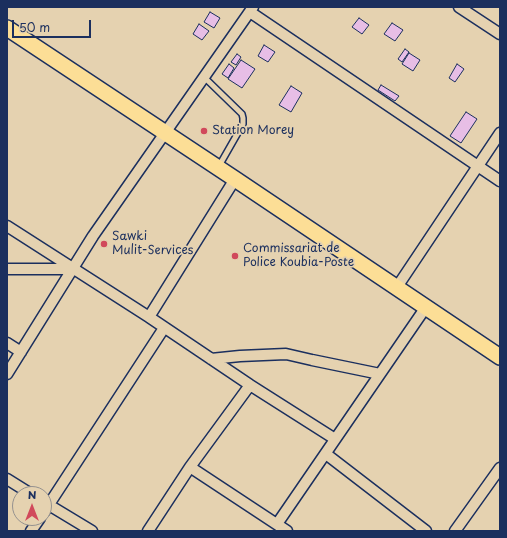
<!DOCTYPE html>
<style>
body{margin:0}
#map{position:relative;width:507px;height:538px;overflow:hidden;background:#e5d2b0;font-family:"Playpen Sans",sans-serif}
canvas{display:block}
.frame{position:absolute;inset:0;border:8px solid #1b2f5e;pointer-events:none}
.north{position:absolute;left:12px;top:486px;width:40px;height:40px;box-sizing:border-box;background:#e5d2b0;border:1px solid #94918f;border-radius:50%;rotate:0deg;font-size:11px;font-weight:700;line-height:16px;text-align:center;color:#1b2f5e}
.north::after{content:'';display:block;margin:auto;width:14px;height:18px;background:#d1495b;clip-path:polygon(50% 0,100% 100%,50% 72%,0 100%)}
.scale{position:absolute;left:12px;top:20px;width:79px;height:18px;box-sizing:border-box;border:2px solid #1b2f5e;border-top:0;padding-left:5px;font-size:12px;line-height:14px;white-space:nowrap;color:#1b2f5e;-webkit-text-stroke:3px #e5d2b0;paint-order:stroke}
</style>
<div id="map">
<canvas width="507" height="538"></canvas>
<div class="frame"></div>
<div class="north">N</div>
<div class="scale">50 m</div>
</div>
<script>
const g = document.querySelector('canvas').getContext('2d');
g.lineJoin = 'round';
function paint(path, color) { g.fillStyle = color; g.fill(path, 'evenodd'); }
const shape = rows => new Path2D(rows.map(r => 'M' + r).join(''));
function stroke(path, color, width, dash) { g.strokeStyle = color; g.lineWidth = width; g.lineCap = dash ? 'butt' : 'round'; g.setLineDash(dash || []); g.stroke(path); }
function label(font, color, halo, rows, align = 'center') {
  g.font = font + ' "Playpen Sans",sans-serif'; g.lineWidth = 3.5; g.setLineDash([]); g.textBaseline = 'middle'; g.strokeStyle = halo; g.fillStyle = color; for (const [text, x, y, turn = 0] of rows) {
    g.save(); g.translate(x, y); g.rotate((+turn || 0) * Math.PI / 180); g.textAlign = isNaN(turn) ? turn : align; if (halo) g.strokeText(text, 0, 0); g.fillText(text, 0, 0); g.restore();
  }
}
const building = shape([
 [210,12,220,18,214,28,204,22,210,12],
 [359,18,369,25,362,34,352,27,359,18],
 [392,23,403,30,395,41,384,34,392,23],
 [199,24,209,31,202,40,193,34,199,24],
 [264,45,275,52,268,62,258,56,264,45],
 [405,49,409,52,402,62,398,59,405,49],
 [409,53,420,60,413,71,402,64,409,53],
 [237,54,241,57,236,65,231,62,237,54],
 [241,60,255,69,242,88,228,79,241,60],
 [229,64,234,68,228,78,222,74,229,64],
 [457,64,464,69,455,82,449,78,457,64],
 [381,85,399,96,395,101,378,90,381,85],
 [291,86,302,93,291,112,279,105,291,86],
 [466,112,477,119,461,143,450,136,466,112]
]);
paint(building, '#e7bee6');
stroke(building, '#1b2f5e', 1);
const lane = shape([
 [204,77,242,114,243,118,243,124,219,166]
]);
const street = shape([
 [459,7,500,34],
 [250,12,500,181],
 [7,226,149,317,250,385,335,439],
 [7,269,73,269],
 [397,287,500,133],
 [149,317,235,179],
 [7,343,21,352],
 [211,359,240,356,286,354,312,360,380,374],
 [7,374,93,236,253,7],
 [326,454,426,531],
 [190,467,287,531],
 [7,479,31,494],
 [44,502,92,531],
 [44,512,164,328],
 [277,524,426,307],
 [31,531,40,518],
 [148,531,190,467,250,385],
 [455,531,500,468]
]);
const primary = shape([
 [7,28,235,179,500,357]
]);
stroke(lane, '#1b2f5e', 8);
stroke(street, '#1b2f5e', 13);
stroke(primary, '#1b2f5e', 18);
stroke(lane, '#e5d2b0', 5);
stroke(street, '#e5d2b0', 10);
stroke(primary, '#fcde96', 15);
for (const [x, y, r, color] of [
 [204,131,4,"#d1495b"],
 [104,244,4,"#d1495b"],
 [235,256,4,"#d1495b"]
]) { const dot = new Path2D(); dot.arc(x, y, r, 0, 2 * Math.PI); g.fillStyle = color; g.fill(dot); stroke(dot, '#e5d2b0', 1.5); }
label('12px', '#1b2f5e', '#e5d2b0', [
 ["Station Morey",212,131],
 ["Sawki",112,237],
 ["Mulit-Services",112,251],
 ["Commissariat de",243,249],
 ["Police Koubia-Poste",243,263]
], 'left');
</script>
